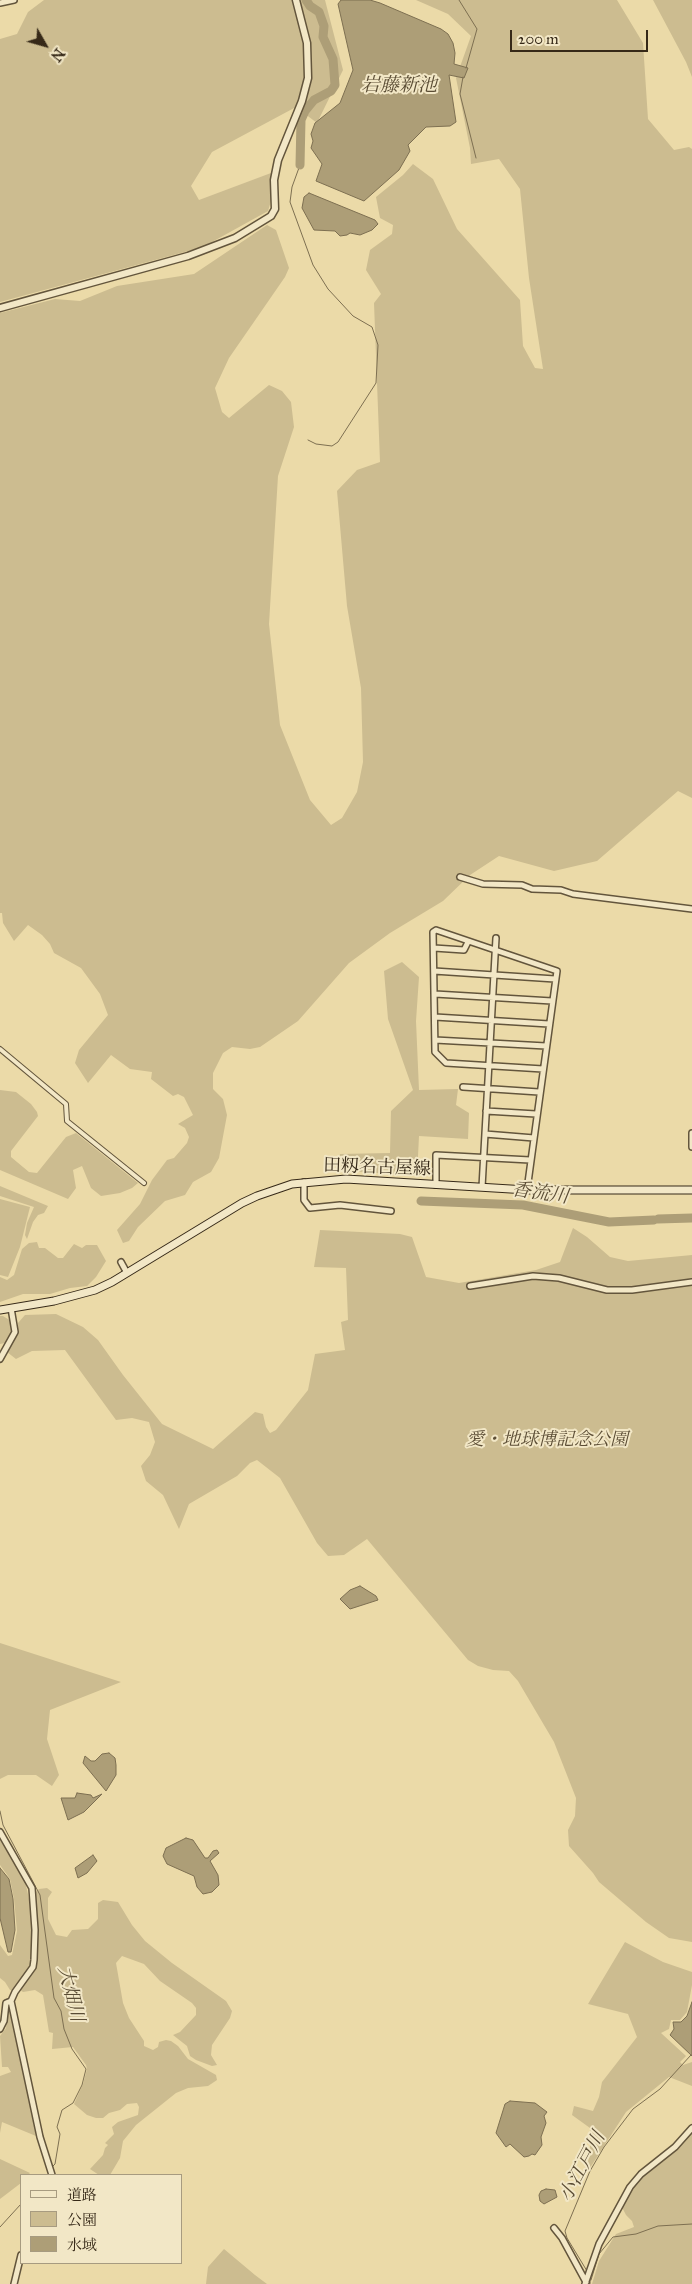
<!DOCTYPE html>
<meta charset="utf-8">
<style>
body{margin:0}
#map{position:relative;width:692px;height:2284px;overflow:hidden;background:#ebdaa8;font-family:"IM FELL Great Primer","Noto Serif JP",serif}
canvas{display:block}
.legend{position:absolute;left:20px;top:2174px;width:162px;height:90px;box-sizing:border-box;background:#f2e7c6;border:1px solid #a79b80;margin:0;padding:6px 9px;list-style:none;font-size:15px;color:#362918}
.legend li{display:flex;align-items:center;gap:10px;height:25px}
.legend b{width:25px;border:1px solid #a79b80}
.north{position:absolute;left:20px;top:20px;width:50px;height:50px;-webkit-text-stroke:4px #f2e7c6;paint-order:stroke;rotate:128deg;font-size:14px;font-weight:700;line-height:20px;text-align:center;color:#362918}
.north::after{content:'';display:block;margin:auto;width:18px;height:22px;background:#362918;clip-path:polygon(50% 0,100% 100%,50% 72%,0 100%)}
.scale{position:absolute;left:510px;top:30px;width:138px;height:22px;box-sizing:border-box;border:2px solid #362918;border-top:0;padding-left:6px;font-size:15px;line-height:18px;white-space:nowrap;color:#362918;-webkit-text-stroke:4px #f2e7c6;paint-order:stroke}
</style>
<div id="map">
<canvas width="692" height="2284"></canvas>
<ul class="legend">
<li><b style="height:6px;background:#f2e7c6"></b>道路</li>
<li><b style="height:14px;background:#ccbc90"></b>公園</li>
<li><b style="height:14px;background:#ad9e77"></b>水域</li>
</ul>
<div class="north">N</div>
<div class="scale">200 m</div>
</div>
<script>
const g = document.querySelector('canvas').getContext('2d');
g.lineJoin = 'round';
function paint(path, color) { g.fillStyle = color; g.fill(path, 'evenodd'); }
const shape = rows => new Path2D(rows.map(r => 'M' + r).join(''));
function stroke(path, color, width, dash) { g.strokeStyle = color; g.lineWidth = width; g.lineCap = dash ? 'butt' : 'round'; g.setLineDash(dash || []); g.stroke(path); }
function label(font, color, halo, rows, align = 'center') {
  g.font = font + ' "IM FELL Great Primer","Noto Serif JP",serif'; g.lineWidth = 4; g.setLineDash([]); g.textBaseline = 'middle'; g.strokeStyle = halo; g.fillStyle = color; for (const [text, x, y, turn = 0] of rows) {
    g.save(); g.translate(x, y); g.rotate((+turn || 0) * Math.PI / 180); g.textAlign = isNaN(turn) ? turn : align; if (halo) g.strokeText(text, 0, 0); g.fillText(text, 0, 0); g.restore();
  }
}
paint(shape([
 [44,0,325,0,343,70,317,123,296,107,212,152,191,186,199,200,271,173,271,201,268,211,203,247,0,302,0,39,17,34,28,12],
 [416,0,617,0,643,43,648,119,674,150,689,147,692,149,692,798,678,791,597,861,554,871,499,856,470,875,443,901,390,933,349,963,298,1021,260,1047,250,1049,232,1047,223,1053,213,1073,213,1089,223,1099,227,1115,219,1158,211,1172,193,1182,185,1195,165,1201,138,1227,129,1241,123,1243,117,1230,140,1204,152,1180,167,1160,174,1158,187,1143,189,1137,185,1128,178,1124,193,1115,184,1097,178,1094,173,1096,151,1079,152,1072,130,1069,111,1055,88,1083,75,1063,79,1050,108,1015,100,994,81,968,54,953,50,944,42,935,28,925,14,941,3,923,2,913,0,913,0,313,55,299,80,301,117,286,194,274,267,225,276,230,289,268,285,277,229,358,215,388,222,412,229,418,269,385,282,391,291,402,294,427,278,476,269,624,280,725,310,800,331,825,342,818,357,792,363,762,361,688,347,606,337,491,357,470,380,462,374,303,381,294,366,270,370,250,392,234,393,225,380,218,376,197,403,175,413,164,433,179,457,229,520,300,523,346,535,368,543,369,529,278,520,189,499,159,471,164,470,148,456,78,471,36,448,14],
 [653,0,692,0,692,77,686,62],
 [402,962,419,977,416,1021,419,1090,458,1089,456,1105,469,1113,468,1139,419,1136,417,1176,337,1170,340,1154,390,1153,391,1111,413,1090,388,1019,384,971],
 [0,1090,16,1092,31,1104,37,1112,38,1116,11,1151,11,1157,29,1172,37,1173,66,1137,76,1133,138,1183,132,1188,120,1193,101,1196,91,1188,82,1166,73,1170,76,1188,68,1199,0,1170],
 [0,1186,48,1206,44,1213,38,1215,33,1222,27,1239,25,1235,27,1223,34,1207,0,1196],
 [0,1199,30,1207,20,1247,8,1277,0,1275],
 [573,1228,587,1237,610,1257,628,1261,692,1255,692,1942,669,1938,646,1922,599,1882,593,1873,569,1846,568,1830,575,1816,576,1798,554,1742,518,1681,509,1671,493,1670,478,1666,468,1660,367,1539,344,1555,328,1556,317,1543,280,1478,257,1460,250,1463,237,1476,189,1504,179,1529,163,1495,146,1481,141,1466,150,1455,155,1442,149,1422,132,1418,116,1420,65,1350,32,1351,16,1359,7,1352,18,1333,18,1323,25,1315,56,1314,83,1327,98,1340,123,1375,162,1424,213,1449,255,1412,263,1414,266,1427,270,1433,276,1430,308,1390,315,1354,345,1350,341,1322,348,1320,346,1268,314,1267,320,1230,400,1234,412,1237,426,1277,459,1283,536,1270,560,1262],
 [37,1242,39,1248,45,1248,58,1258,63,1258,74,1244,82,1248,86,1245,97,1245,106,1261,96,1277,87,1286,70,1288,50,1294,23,1294,0,1302,0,1277,7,1280,14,1275,22,1249,29,1243],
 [0,1316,3,1316,11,1321,12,1330,5,1343,0,1344],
 [0,1643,121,1682,50,1710,47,1739,59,1775,52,1786,36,1775,8,1775,0,1779],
 [0,1835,25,1881,31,1908,33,1930,30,1967,14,1990,10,1990,5,1982,0,1978,0,1945,8,1956,12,1955,17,1931,14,1899,10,1879,0,1865],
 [47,1888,52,1892,48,1898,48,1919,56,1935,67,1937,72,1930,88,1929,98,1919,98,1903,103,1900,118,1902,132,1925,145,1941,172,1963,226,2001,232,2011,230,2018,212,2045,211,2055,217,2065,212,2066,196,2060,190,2056,187,2046,173,2035,180,2032,196,2015,196,2008,192,2003,160,1981,144,1964,122,1956,116,1963,123,2003,129,2018,144,2041,144,2046,153,2050,158,2047,159,2042,166,2040,171,2041,178,2046,188,2059,216,2075,217,2080,208,2086,188,2088,176,2093,136,2125,123,2141,120,2158,110,2175,99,2175,90,2169,103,2155,105,2148,108,2145,105,2143,114,2134,112,2127,118,2122,138,2115,139,2107,137,2103,127,2104,120,2110,109,2113,103,2118,96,2118,87,2115,74,2104,83,2084,87,2069,86,2065,73,2047,52,2049,53,2033,49,2032,43,1995,35,1990,23,1992,20,1990,36,1967,34,1894,39,1889],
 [625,1942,663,1962,692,1972,692,1985,687,2012,680,2020,671,2020,669,2029,661,2033,686,2056,680,2062,683,2065,692,2062,692,2086,669,2077,626,2112,586,2174,590,2150,590,2128,572,2115,574,2106,593,2111,599,2097,602,2082,637,2037,628,2014,588,2004],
 [11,2009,14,2026,36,2136,2,2122,0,2133,0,2076,11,2072,8,2067,2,2067,0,2036,6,2028,8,2011],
 [692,2130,692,2284,592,2284,599,2261,616,2234,634,2227,632,2221,626,2215,621,2205,635,2183],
 [0,2159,30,2173,28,2175,21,2175,21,2183,0,2199],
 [224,2249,255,2275,267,2284,206,2284,208,2267]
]), '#ccbc90');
const water = shape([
 [341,0,370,0,380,3,441,29,448,34,453,43,455,53,454,64,468,68,464,78,449,75,456,122,450,126,426,127,408,145,410,151,399,170,364,201,316,181,322,164,311,148,313,141,311,134,315,123,340,103,353,70,338,4,341,0],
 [309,193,375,220,378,224,372,230,360,235,350,233,347,235,340,236,335,231,314,230,302,208,304,197,309,193],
 [360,1586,376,1596,378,1600,350,1609,340,1599,350,1590,360,1586],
 [109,1753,115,1758,116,1765,116,1775,106,1791,83,1763,85,1756,91,1761,95,1761,102,1754,109,1753],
 [77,1793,91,1795,93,1798,102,1794,84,1812,68,1820,61,1798,75,1798,77,1793],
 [186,1838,193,1840,205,1858,208,1858,213,1851,217,1850,219,1853,210,1861,218,1875,219,1885,212,1892,203,1894,197,1887,194,1876,167,1864,163,1856,166,1848,186,1838],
 [93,1855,97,1861,87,1873,78,1878,75,1868,93,1855],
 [0,1868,9,1879,13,1899,15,1930,11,1952,8,1952,0,1918,0,1868],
 [692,2002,692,2056,670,2035,674,2029,673,2022,681,2022,687,2016,692,2002],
 [510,2101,535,2103,547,2112,544,2116,546,2123,541,2137,542,2145,535,2155,532,2154,529,2156,524,2157,510,2144,506,2147,496,2133,505,2104,510,2101],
 [546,2189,555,2190,557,2197,544,2204,540,2201,539,2195,541,2191,546,2189]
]);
paint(water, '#ad9e77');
stroke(water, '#7d6f51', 1);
stroke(shape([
 [459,0,477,29,466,68],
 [463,77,460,94,476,158],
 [300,165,292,187,290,202,313,265,328,289,353,316,372,327,378,345,376,383,338,442,332,446,316,444,308,440],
 [0,1811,3,1825,40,1895,54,1998,61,2011,64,2029,72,2049,86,2069,82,2085,73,2103,62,2110,57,2127,60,2134,55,2164,52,2167],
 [0,2227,21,2204],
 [587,2271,567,2238,565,2231,590,2171,604,2147,633,2109,660,2089,691,2055],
 [590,2277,590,2284],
 [591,2280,599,2254,613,2237,636,2234,658,2226,692,2224]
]), '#7d6f51', 1);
stroke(shape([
 [300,165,301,120,305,111,314,100,331,91,335,85,333,59,323,37,324,26,319,12,310,6,306,0],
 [421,1201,523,1205,609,1222,654,1220],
 [658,1219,692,1218]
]), '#ad9e77', 9);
const pedestrian = shape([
 [0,1049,66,1104,67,1121,144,1183]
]);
const minor = shape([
 [0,3,14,0],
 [460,877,483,884,522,885,532,889,561,890,573,894,692,909],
 [434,948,464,950,468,942],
 [434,971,555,979],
 [435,994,552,1001],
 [435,1017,549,1024],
 [435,1040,546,1046],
 [463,1087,539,1092],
 [486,1111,536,1114],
 [692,1133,692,1147],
 [485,1134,534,1138],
 [304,1182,304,1200,310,1208,340,1205,391,1211],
 [436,1185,436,1155,530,1160],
 [482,1187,496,938],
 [527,1190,557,971,436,930,433,932,435,1052,446,1063,543,1069],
 [121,1262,127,1273],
 [470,1286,533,1276,559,1278,607,1290,632,1290,692,1282],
 [0,1359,15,1332,11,1308],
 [0,1832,32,1888,35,1930,34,1960,33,1967,15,1992,11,2001,40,2137,52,2175],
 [0,2029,4,2021,6,2003,11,2001],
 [554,2228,562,2238,586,2282],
 [14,2284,21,2255],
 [585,2284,599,2244,630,2187,641,2174,675,2147,692,2128]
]);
const tertiary = shape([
 [0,308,188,256,235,238,271,216,275,209,274,180,278,160,302,101,308,78,307,43,296,0]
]);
const secondary = shape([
 [0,1310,54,1301,95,1290,112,1282,242,1203,257,1196,292,1184,346,1179,527,1190,692,1190]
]);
stroke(pedestrian, '#63553c', 6);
stroke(minor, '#63553c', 8);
stroke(tertiary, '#63553c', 9);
stroke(secondary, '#362918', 9);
stroke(pedestrian, '#f2e7c6', 4);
stroke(minor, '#f2e7c6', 5);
stroke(tertiary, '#f2e7c6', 6);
stroke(secondary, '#f2e7c6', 7);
label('18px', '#362918', '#f2e7c6', [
 ["田籾名古屋線",377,1168,2]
]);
label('italic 18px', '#5c4e36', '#f2e7c6', [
 ["愛・地球博記念公園",547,1441]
]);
label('italic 19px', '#5a4c34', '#f2e7c6', [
 ["岩藤新池",399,86],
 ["香流川",540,1194,8],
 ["大畑川",70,1994,76],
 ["小江戸川",583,2167,-62]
]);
</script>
